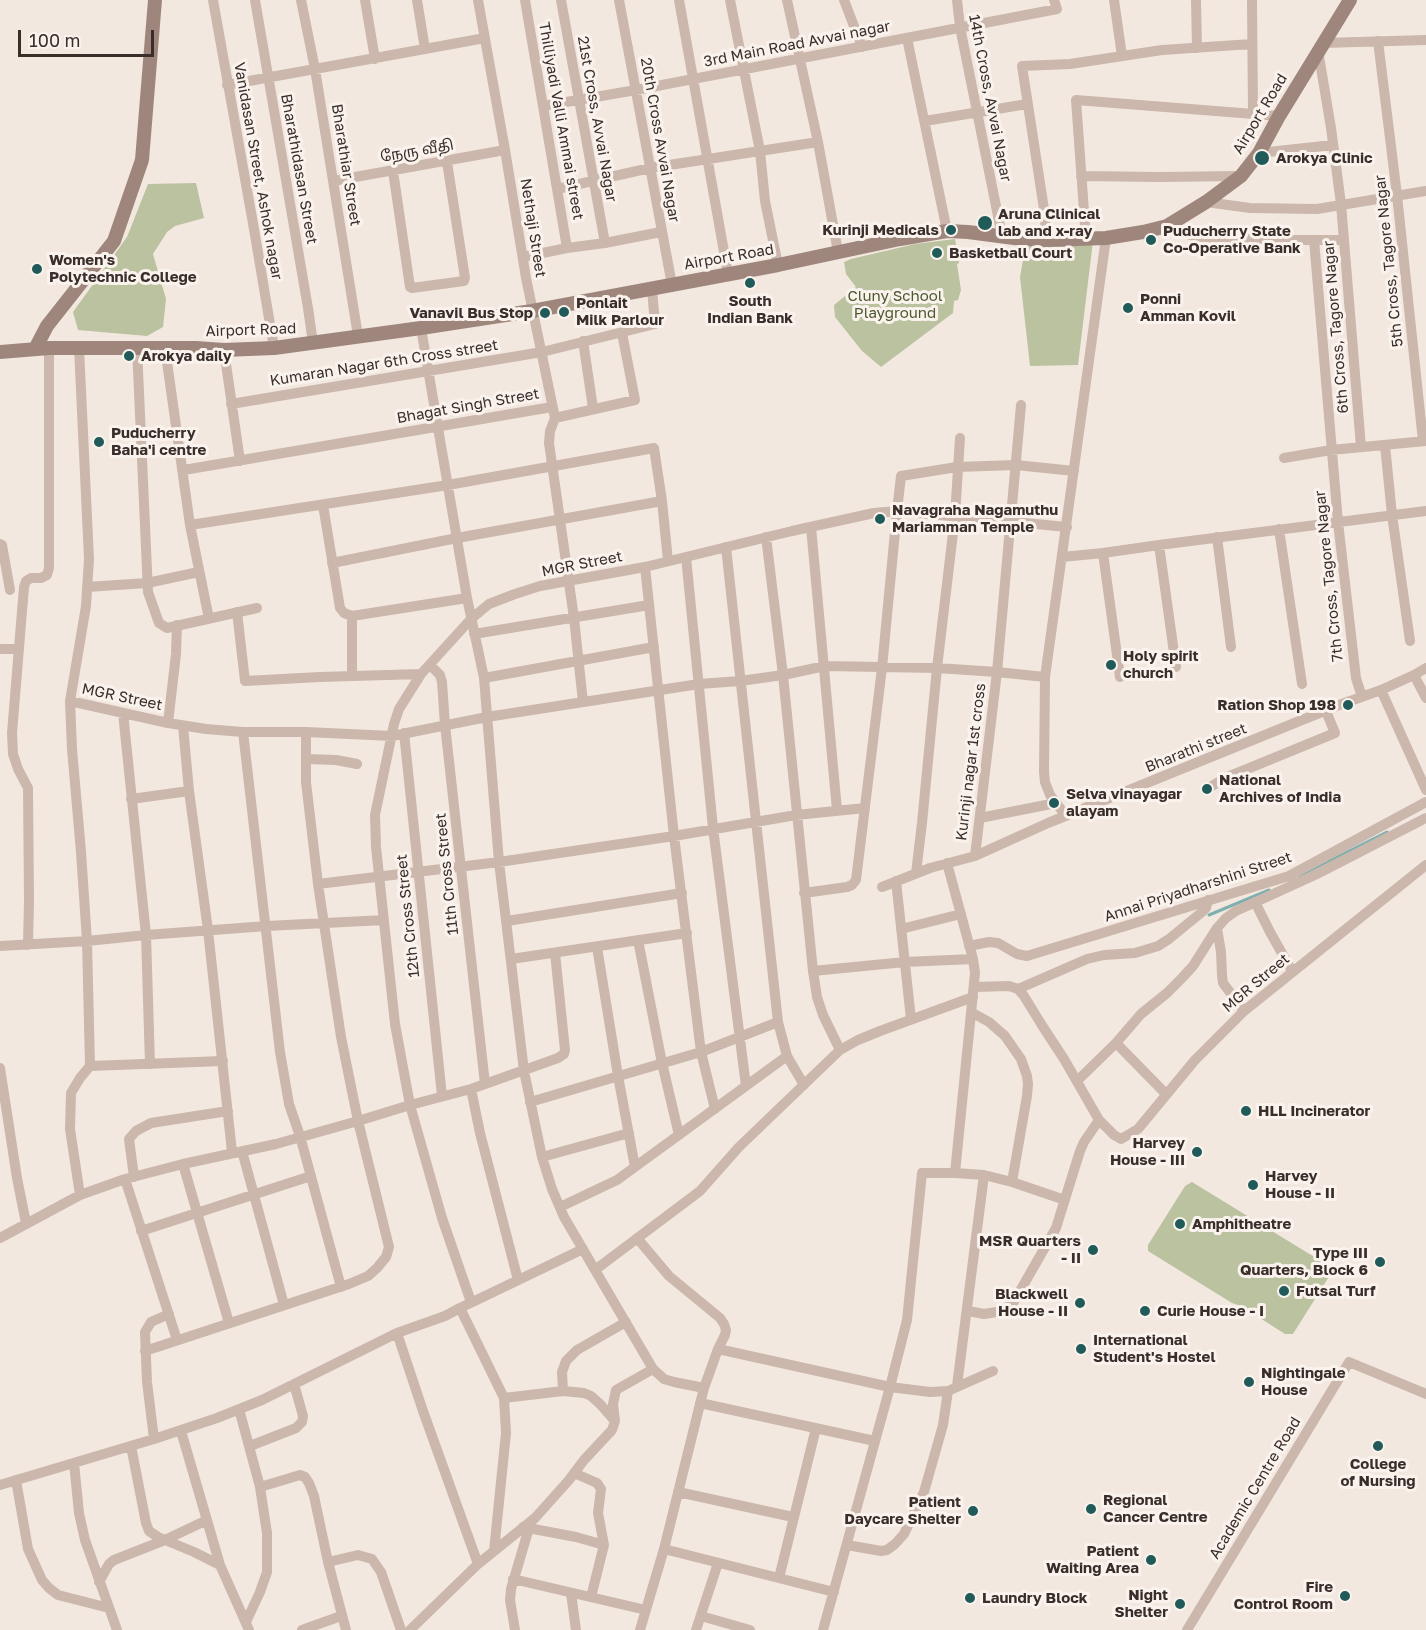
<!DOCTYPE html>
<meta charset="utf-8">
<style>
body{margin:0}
#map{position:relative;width:1426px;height:1630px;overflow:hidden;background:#f3e8e0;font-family:"Golos Text",sans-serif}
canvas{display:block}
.scale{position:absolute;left:18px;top:30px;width:136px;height:27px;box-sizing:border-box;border:3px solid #3a2e2b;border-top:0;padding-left:8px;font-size:18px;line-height:21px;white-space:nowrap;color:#3a2e2b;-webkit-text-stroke:4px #faf3ed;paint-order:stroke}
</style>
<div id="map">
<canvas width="1426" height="1630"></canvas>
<div class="scale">100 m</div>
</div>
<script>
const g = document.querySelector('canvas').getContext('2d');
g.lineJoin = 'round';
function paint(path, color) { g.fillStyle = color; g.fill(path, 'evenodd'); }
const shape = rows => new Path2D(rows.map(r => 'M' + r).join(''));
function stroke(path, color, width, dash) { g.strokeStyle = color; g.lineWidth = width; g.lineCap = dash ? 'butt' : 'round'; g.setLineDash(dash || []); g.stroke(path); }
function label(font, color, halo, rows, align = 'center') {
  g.font = font + ' "Golos Text","Noto Sans Tamil",sans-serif'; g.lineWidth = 6; g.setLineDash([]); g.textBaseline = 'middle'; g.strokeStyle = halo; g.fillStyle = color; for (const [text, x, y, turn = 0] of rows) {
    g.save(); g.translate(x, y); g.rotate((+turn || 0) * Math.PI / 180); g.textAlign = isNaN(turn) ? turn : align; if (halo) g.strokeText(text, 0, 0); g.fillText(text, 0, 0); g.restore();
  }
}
paint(shape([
 [196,183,204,218,175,226,167,232,153,254,166,299,163,327,147,336,78,330,73,312,127,237,148,184],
 [955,239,959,263,957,264,961,290,958,300,954,301,953,313,881,367,862,351,835,317,834,305,856,287,846,274,844,262,851,259,915,244],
 [1093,241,1078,365,1030,366,1020,277,1026,243],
 [1192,1182,1329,1266,1331,1271,1330,1275,1293,1334,1285,1334,1241,1306,1232,1303,1148,1251,1148,1245,1185,1186]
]), '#bac2a0');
stroke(shape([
 [1299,876,1387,832],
 [1209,915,1269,890]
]), '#7fb0ad', 3);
stroke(shape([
 [213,0,254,229,274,348],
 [255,0,308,308,313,343],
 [301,0,315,69,358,336],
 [365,0,375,59],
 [417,0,425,49],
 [478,0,505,150,526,278,555,418,635,400,622,333],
 [525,0,567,248],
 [561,0,605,243],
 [619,0,672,285],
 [679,0,728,274],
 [730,0,760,151,765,201,778,265],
 [787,0,818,142,838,252],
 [844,0,862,47],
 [957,0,960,27,1002,236],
 [1114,0,1122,56],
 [1196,0,1197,48],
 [1252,0,1253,114],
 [907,38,947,231],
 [1378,41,1397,195,1423,441],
 [1323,43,1426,40],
 [1318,50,1331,128,1341,204,1361,447],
 [227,85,485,38],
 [543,106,636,90,1057,9,1054,0],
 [925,121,1027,104],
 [1259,153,1333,145],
 [393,171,410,287,412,288,464,281,465,278,447,162],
 [1081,176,1159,177,1241,176],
 [333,181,505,150],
 [557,189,650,168,818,142],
 [1206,202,1250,208,1317,209,1426,191],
 [1167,226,1196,237,1289,240,1344,240],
 [1086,239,1076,100,1279,116],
 [1047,240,1044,209,1022,66,1070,64,1162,50,1252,44],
 [1314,240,1338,522,1356,678,1362,697],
 [523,257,567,248,605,243,661,232],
 [421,328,467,598,484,678,499,862,524,1071,542,1157,552,1189,564,1217,653,1369,664,1379,674,1382,704,1388],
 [583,341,593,408],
 [79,348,89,559,86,606,70,701,72,749,81,852,87,941,90,1066],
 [137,348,148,592,159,623,167,628,257,608],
 [165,348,190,525,209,619],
 [224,350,240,461],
 [231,404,542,352,655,324,652,289],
 [555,418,550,431,549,443,574,618,583,702],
 [1385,445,1392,515,1410,641],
 [1284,458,1331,450,1426,441],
 [184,470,552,407],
 [323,505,340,608,344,613,352,616],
 [190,525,448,485,654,448,662,501,668,561],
 [811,527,837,810],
 [1279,529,1302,684],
 [766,537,783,675,813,971,817,997,823,1015,840,1050],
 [1217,537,1231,647],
 [0,544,2,545,10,590],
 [1159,545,1176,667],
 [726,547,778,1022,787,1056,804,1085],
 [1103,553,1120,677],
 [686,557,713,828,746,1086],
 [1062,557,1103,553,1159,545,1426,511],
 [332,563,457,538,662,501],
 [645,567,674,836,701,1052,715,1109],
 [87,587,147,583,199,572],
 [237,612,245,681,320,677,421,674],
 [474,634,649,605],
 [0,649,19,649],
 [430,665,440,675,442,682,445,725,485,1084],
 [352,675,352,616,467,598],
 [1414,675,1426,698],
 [1045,677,1044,772,1045,782,1050,795,1066,816],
 [484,678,654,647],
 [1381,690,1426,790],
 [70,701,168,723,206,729,243,732,306,732,392,736,487,717,699,684,740,681,783,675,825,666,937,668,997,672,1045,677,1106,238],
 [123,713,146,935,150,1064],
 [168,723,176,654,177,625],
 [183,726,189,791,208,930,232,1152],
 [243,732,280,1052,289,1104,300,1136,341,1287],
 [404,733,442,1096],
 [306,759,336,760,357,764],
 [1207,789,1225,778,1335,733,1326,711],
 [131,799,189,791],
 [980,818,1056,803],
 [975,856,997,672,1021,405],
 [947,863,973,959,975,973,955,1173],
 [916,873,922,823,937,668,955,516,960,438],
 [896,881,911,1019],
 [318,884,499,862,674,836,796,815,865,808],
 [882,887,930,868,975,856,1048,823,1339,705,1381,690,1414,675,1426,668],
 [804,893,847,887,852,885,856,880,882,668,897,511,901,476,957,467,1016,465,1074,471],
 [1255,902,1270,932,1292,971],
 [507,921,682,893],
 [1217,928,1221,952,1222,975,1223,983,1244,1011],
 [901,929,961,914],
 [638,940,662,1063,679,1135],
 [28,945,29,901,28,788,18,769,13,754,12,733,24,587,26,581,31,578,41,578,47,575,49,568,49,348],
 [0,946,87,941,146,935,267,926,384,920],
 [969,946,989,942,998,943,1017,954,1027,956,1289,876,1426,802],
 [597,947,618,1076,635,1167],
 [511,959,687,933],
 [813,971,905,962,973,959],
 [974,987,1009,986,1018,989,1024,996,1043,1027,1064,1059,1099,1120,1114,1135,1121,1139,1138,1129,1195,1060,1244,1011,1426,865],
 [1018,989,1087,959,1104,955,1135,953,1158,946,1169,939,1202,912,1206,908,1208,900],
 [971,1012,989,1022,1005,1036,1021,1059,1027,1076,1028,1084,1027,1096,1012,1182],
 [1116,1043,1166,1094],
 [90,1066,223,1061],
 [0,1068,17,1178,26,1223],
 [1077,1081,1116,1043,1141,1014,1167,993,1182,978,1193,966,1217,928,1226,918,1236,911,1317,874,1426,818],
 [471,1089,480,1133,518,1280],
 [530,1102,701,1052,778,1022],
 [242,1151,284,1305],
 [542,1157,629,1133],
 [183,1164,229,1323],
 [134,1177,129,1139,136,1131,151,1123,228,1111],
 [125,1179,177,1340],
 [80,1195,70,1129,71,1093,80,1078,90,1066],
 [560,1207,617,1180,787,1056],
 [141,1231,311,1176],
 [0,1238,80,1195,125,1179,183,1164,276,1144,358,1121,410,1105,471,1089,558,1058,564,1054,565,1050,555,953],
 [637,1238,669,1276,720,1318,724,1324,726,1330,725,1335,718,1349,704,1388,664,1549,640,1630],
 [595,1270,700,1191,739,1147,840,1050,858,1040,880,1031,973,997],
 [471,1302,442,1218,410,1105,395,1024,376,847,375,815,394,724,399,709,421,674,471,619,489,604,515,594,540,586,645,567,792,531,874,513,897,511,1067,527],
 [460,1308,504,1398,506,1433,494,1551],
 [968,1311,984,1314,997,1312,1012,1305,1056,1228,1080,1151,1084,1142,1099,1120],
 [397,1333,423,1411,478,1564],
 [718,1349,890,1387,930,1392,948,1391,993,1371],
 [145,1351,349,1284,368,1276,377,1268,386,1257,389,1247,358,1121,341,1037,318,884,306,782,306,732],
 [957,1386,984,1175],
 [563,1391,562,1372,566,1361,577,1350,626,1322],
 [504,1398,563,1391,584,1393,591,1396,600,1404,615,1421],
 [700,1403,875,1441],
 [239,1409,260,1487,267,1533,267,1572,260,1592,246,1622],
 [181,1431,220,1565,249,1630],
 [154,1439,147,1382,145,1332,151,1322,169,1314],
 [131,1446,146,1523,149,1531,158,1537,194,1552,220,1565],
 [250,1446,296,1428,302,1422,303,1416,294,1384],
 [74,1463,79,1513,85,1540,117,1630],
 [574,1473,597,1483,601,1489,598,1513,604,1545,591,1597],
 [16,1480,28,1549,42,1580,49,1588,58,1595,109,1608],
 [0,1485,154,1439,217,1418,262,1400,397,1333,445,1316,460,1308,583,1249],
 [260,1487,300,1475,305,1477,309,1483,314,1496,328,1562,346,1630],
 [678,1492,793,1517],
 [523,1527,576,1537,604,1545],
 [847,1545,881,1551,887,1550,895,1544,904,1534,924,1492,943,1425,948,1391],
 [664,1549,834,1592],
 [328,1562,358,1555,372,1559,381,1572,401,1630],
 [779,1578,816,1428],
 [513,1579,646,1610],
 [99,1582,109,1564,114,1560,165,1540,207,1520],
 [571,1593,576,1630],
 [701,1616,750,1630],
 [302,1630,341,1616],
 [410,1630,478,1564,535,1518,569,1480,584,1460,612,1430,615,1421,613,1404,616,1390,653,1369],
 [515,1630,510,1600,511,1589,529,1528],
 [696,1630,718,1563],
 [823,1630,890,1387,907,1320,922,1173,955,1173,984,1175,1012,1182,1065,1200],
 [1187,1630,1349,1362,1426,1394]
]), '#cbb7ac', 10);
stroke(shape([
 [35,349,47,326,114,241,142,160,155,0],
 [0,352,49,348,196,348,224,350,274,348,421,328,532,311,778,265,900,239,947,231,968,232,1022,239,1047,240,1106,238,1143,232,1167,226,1206,202,1241,176,1259,153,1279,116,1350,0]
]), '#9f867d', 14);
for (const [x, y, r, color] of [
 [1262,158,8,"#205b59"],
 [985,223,8,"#205b59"],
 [951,230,6,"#205b59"],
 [1151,240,6,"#205b59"],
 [937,253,6,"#205b59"],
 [37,269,6,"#205b59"],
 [750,283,6,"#205b59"],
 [1128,308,6,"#205b59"],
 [564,312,6,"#205b59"],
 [545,313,6,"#205b59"],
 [129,356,6,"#205b59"],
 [99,442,6,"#205b59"],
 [880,519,6,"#205b59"],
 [1111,665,6,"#205b59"],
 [1348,705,6,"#205b59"],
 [1207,789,6,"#205b59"],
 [1054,803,6,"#205b59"],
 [1246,1111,6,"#205b59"],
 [1197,1152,6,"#205b59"],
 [1253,1185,6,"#205b59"],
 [1180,1224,6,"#205b59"],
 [1093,1250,6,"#205b59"],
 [1380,1262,6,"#205b59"],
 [1284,1291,6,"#205b59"],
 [1080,1303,6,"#205b59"],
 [1145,1311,6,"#205b59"],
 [1081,1349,6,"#205b59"],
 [1249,1382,6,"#205b59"],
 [1378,1446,6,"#205b59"],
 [1091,1509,6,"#205b59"],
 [973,1511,6,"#205b59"],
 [1151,1560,6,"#205b59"],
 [1345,1596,6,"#205b59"],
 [970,1598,6,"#205b59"],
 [1180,1604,6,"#205b59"]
]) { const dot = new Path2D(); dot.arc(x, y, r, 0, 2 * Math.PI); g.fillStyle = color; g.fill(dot); stroke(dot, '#faf3ed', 2); }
label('15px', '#3a2e2b', '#faf3ed', [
 ["3rd Main Road Avvai nagar",797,44,-11],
 ["14th Cross, Avvai Nagar",990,98,79],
 ["Airport Road",1260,114,-59],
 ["21st Cross, Avvai Nagar",597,119,80],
 ["Thilliyadi Valli Ammai street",561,121,80],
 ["20th Cross Avvai Nagar",660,140,80],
 ["நேரு வீதி",417,151,-10],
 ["Bharathiar Street",346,165,81],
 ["Bharathidasan Street",299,169,80],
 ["Vanidasan Street, Ashok nagar",258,171,80],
 ["Nethaji Street",533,228,81],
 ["Airport Road",729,257,-10],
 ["5th Cross, Tagore Nagar",1389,261,-96],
 ["6th Cross, Tagore Nagar",1336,327,-95],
 ["Airport Road",251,330,-2],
 ["Kumaran Nagar 6th Cross street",384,363,-9],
 ["Bhagat Singh Street",468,406,-10],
 ["MGR Street",582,564,-11],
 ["7th Cross, Tagore Nagar",1329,576,-96],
 ["MGR Street",122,697,12],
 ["Bharathi street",1196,748,-22],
 ["Kurinji nagar 1st cross",971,762,-83],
 ["11th Cross Street",447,874,-96],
 ["Annai Priyadharshini Street",1198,887,-18],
 ["12th Cross Street",408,916,-96],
 ["MGR Street",1256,983,-40],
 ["Academic Centre Road",1255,1488,-59]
]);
label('bold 15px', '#3a2e2b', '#faf3ed', [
 ["Arokya Clinic",1276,158],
 ["Aruna Clinical",998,214],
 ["lab and x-ray",998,231],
 ["Kurinji Medicals",939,230,"right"],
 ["Puducherry State",1163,231],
 ["Co-Operative Bank",1163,248],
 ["Basketball Court",949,253],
 ["Women's",49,260],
 ["Polytechnic College",49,277],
 ["Ponni",1140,299],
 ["Amman Kovil",1140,316],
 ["South",750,301,"center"],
 ["Indian Bank",750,318,"center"],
 ["Ponlait",576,303],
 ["Milk Parlour",576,320],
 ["Vanavil Bus Stop",533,313,"right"],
 ["Arokya daily",141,356],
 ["Puducherry",111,433],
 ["Baha'i centre",111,450],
 ["Navagraha Nagamuthu",892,510],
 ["Mariamman Temple",892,527],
 ["Holy spirit",1123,656],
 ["church",1123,673],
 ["Ration Shop 198",1336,705,"right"],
 ["National",1219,780],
 ["Archives of India",1219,797],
 ["Selva vinayagar",1066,794],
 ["alayam",1066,811],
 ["HLL Incinerator",1258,1111],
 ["Harvey",1185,1143,"right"],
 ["House - III",1185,1160,"right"],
 ["Harvey",1265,1176],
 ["House - II",1265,1193],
 ["Amphitheatre",1192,1224],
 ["MSR Quarters",1081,1241,"right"],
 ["- II",1081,1258,"right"],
 ["Type III",1368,1253,"right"],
 ["Quarters, Block 6",1368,1270,"right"],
 ["Futsal Turf",1296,1291],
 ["Blackwell",1068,1294,"right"],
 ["House - II",1068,1311,"right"],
 ["Curie House - I",1157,1311],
 ["International",1093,1340],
 ["Student's Hostel",1093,1357],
 ["Nightingale",1261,1373],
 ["House",1261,1390],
 ["College",1378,1464,"center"],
 ["of Nursing",1378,1481,"center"],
 ["Regional",1103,1500],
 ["Cancer Centre",1103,1517],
 ["Patient",961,1502,"right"],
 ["Daycare Shelter",961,1519,"right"],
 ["Patient",1139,1551,"right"],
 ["Waiting Area",1139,1568,"right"],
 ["Fire",1333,1587,"right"],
 ["Control Room",1333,1604,"right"],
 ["Night",1168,1595,"right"],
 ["Shelter",1168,1612,"right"],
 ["Laundry Block",982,1598]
], 'left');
label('15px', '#4d582f', '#faf3ed', [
 ["Cluny School",895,296],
 ["Playground",895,313]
]);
</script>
